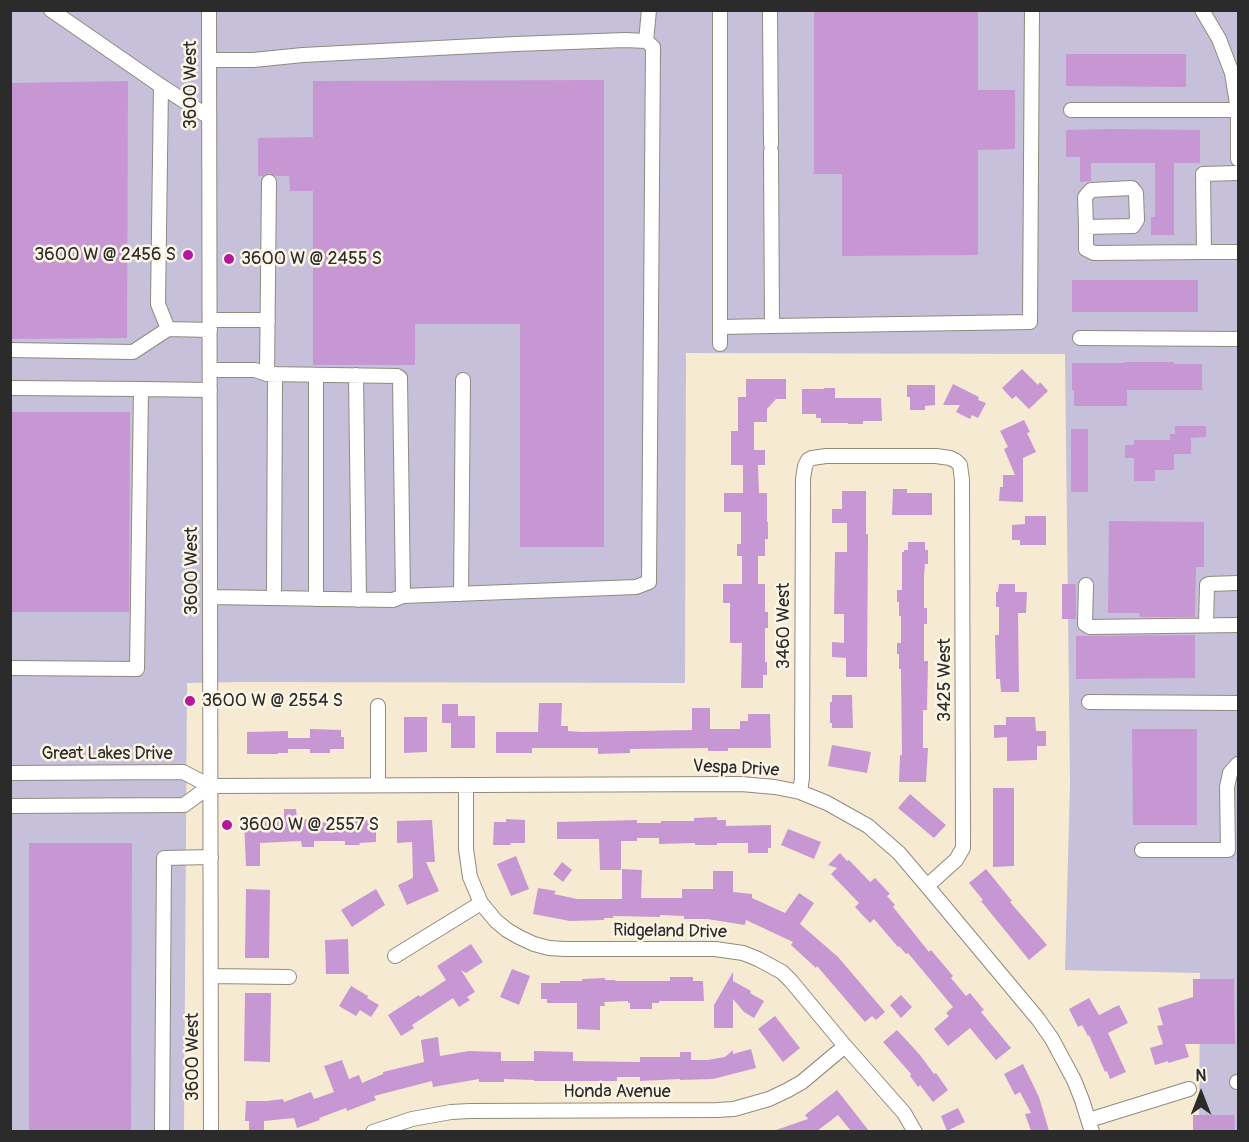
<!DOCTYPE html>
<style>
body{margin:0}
#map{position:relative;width:1249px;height:1142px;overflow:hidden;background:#f7ead2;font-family:Pangolin,sans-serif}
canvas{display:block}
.frame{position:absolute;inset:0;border:12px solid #2b2b2b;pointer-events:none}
.north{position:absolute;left:1171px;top:1064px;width:60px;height:60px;-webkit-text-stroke:4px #fcf5e5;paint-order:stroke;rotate:0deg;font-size:16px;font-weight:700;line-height:24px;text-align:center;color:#2b2b2b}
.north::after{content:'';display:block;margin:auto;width:21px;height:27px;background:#2b2b2b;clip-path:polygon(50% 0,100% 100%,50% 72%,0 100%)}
</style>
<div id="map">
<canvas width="1249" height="1142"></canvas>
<div class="frame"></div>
<div class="north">N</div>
</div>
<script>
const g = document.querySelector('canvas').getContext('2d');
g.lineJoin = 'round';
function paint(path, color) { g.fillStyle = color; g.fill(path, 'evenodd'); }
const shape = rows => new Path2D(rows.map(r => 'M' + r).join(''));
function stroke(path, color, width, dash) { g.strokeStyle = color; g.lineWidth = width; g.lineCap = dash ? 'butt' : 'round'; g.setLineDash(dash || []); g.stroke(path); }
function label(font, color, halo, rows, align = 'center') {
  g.font = font + ' Pangolin,sans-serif'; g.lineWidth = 5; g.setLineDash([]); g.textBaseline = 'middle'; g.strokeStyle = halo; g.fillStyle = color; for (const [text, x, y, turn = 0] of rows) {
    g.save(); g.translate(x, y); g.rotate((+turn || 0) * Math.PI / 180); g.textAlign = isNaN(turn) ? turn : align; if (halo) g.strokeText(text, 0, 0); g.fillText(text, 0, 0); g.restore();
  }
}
paint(shape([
 [10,11,1238,11,1238,1131,1199,1131,1200,973,1065,970,1070,784,1065,354,686,353,685,683,242,682,187,683,184,1131,11,1131]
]), '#c6c0da');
paint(shape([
 [814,10,978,10,978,90,1015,90,1015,149,978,150,978,255,842,256,842,174,814,174],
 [1066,54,1186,54,1186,87,1066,86],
 [604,80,604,547,520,547,520,324,415,324,415,365,313,365,313,191,290,191,289,176,275,176,269,173,263,176,258,176,258,138,313,137,313,81],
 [128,81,127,338,12,339,12,83],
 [1110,129,1200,130,1200,163,1174,163,1174,235,1151,235,1151,217,1155,217,1155,163,1091,163,1091,181,1080,182,1080,157,1066,157,1066,130],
 [1072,280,1198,280,1198,312,1072,312],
 [1124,362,1174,362,1174,364,1202,364,1202,390,1127,390,1127,406,1074,406,1074,390,1072,390,1072,363,1124,363],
 [1022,369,1038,385,1040,382,1048,391,1029,409,1016,396,1012,399,1002,388],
 [746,379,786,379,786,399,776,399,767,409,767,422,754,422,754,450,765,450,765,465,758,465,759,493,767,493,767,522,768,522,768,539,765,539,765,556,758,556,758,584,765,584,765,612,768,612,768,628,765,628,765,662,767,662,767,675,763,675,763,688,741,688,742,643,730,643,730,603,723,603,723,584,742,584,742,556,737,556,737,544,741,544,741,512,724,512,724,493,743,493,743,465,731,465,731,431,738,431,738,397,746,397],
 [953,384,979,397,978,400,986,403,978,418,972,415,970,419,956,412,960,405,943,405],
 [907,385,935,385,935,405,925,406,925,410,910,410,910,397,907,397],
 [824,388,835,388,835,398,881,398,882,421,863,421,863,424,848,424,848,423,821,423,821,418,816,418,816,414,802,414,802,389,824,389],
 [10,412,130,412,129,612,10,612],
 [1024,420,1030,432,1027,433,1036,452,1023,458,1023,502,999,501,1000,487,1003,487,1003,475,1015,475,1004,449,1008,447,1000,431],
 [1175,426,1206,426,1206,437,1191,438,1191,454,1174,454,1174,470,1155,470,1155,481,1134,481,1134,458,1125,458,1125,445,1134,445,1134,440,1170,440,1170,434,1175,434],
 [1071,429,1088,429,1088,492,1071,492],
 [893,489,907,489,907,493,932,493,932,515,892,515],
 [842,491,866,491,866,534,868,534,867,677,846,677,846,658,832,657,832,642,844,643,844,614,834,614,835,552,847,552,847,523,832,523,832,509,842,509],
 [1025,516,1046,516,1046,545,1020,545,1020,540,1012,540,1012,525,1025,524],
 [1109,521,1204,522,1204,567,1196,567,1195,617,1140,617,1139,613,1108,613],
 [908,542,925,542,925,550,928,550,928,564,925,564,924,577,924,608,927,608,927,624,924,624,924,661,928,661,927,710,923,710,923,748,928,748,926,782,899,782,900,755,902,755,901,677,901,669,899,669,899,654,897,654,897,643,901,643,901,616,899,616,899,602,897,602,897,590,902,590,902,552,904,552,904,550,908,550],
 [999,584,1015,584,1015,592,1027,592,1026,613,1018,613,1019,692,1001,692,1000,679,996,679,995,635,999,635,999,607,996,607,996,592,998,592],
 [1062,584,1076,584,1076,619,1062,619],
 [1195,635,1195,678,1076,679,1076,636],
 [832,695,852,695,853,728,832,728,832,723,830,723,830,702,832,702],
 [539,703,562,703,561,726,568,726,568,731,582,732,692,730,692,708,710,708,710,729,740,729,740,721,748,721,748,714,770,714,771,748,728,748,728,751,708,751,708,748,630,749,630,753,598,754,598,748,532,748,532,753,496,753,496,732,538,732],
 [442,704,458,704,458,716,475,716,475,748,451,748,451,723,442,723],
 [404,717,427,717,427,752,404,753],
 [1006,717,1035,717,1036,731,1046,731,1046,746,1037,746,1037,760,1007,761,1007,737,994,738,994,725,1006,725],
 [310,729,341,730,341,737,344,737,344,749,330,749,330,753,310,753,310,749,288,749,288,753,278,753,278,754,247,754,247,732,288,731,288,738,310,738],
 [1132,729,1197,729,1197,825,1133,825],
 [832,745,871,752,867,773,828,766],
 [993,788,1014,788,1014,866,993,867],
 [910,794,946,825,934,838,898,808],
 [284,809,296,809,297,819,315,819,315,821,325,822,355,822,355,820,376,820,376,842,359,843,360,845,345,845,345,841,314,841,314,847,302,847,301,841,260,843,260,866,246,866,244,822,256,822,256,820,284,820],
 [717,817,717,820,726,820,726,826,771,825,771,848,768,848,768,853,748,853,748,843,717,843,717,845,695,845,695,843,659,844,659,838,637,838,637,841,621,841,621,870,600,870,599,839,557,839,557,822,637,820,637,823,661,823,661,821,694,821,694,818],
 [506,819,525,820,525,843,510,843,511,845,493,845,494,822,506,822],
 [432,820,435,862,426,862,439,891,407,905,398,885,413,878,412,842,397,843,397,821],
 [788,829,821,842,814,859,781,845],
 [29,843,132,843,131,1131,29,1131],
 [840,853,847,861,849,860,870,882,875,878,890,894,887,896,895,905,893,907,929,952,931,950,953,976,951,978,966,996,970,993,984,1010,981,1012,1011,1048,996,1060,970,1028,948,1046,934,1029,949,1016,946,1013,953,1007,908,953,906,954,899,946,898,947,874,919,870,923,855,907,859,903,831,874,837,868,828,865],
 [516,856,529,889,511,896,497,864],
 [562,862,572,870,563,882,553,874],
 [622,869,642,870,641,898,682,898,682,889,713,889,713,871,733,871,733,892,752,894,752,898,785,913,799,893,814,903,800,924,838,957,885,1012,876,1020,872,1016,865,1022,817,966,816,968,791,945,793,942,746,920,745,925,707,919,684,919,684,916,660,915,660,917,613,916,613,918,604,918,604,920,570,921,533,914,538,888,556,891,554,894,577,899,622,899],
 [986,869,1012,901,1010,902,1047,945,1029,960,981,901,983,900,969,883],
 [246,889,270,890,269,958,245,958],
 [376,889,385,905,352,927,341,910],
 [348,939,349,974,326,974,325,940],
 [471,944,483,962,466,973,461,970,475,992,467,997,470,1000,459,1007,453,998,412,1025,414,1028,401,1036,388,1015,419,995,420,997,446,980,437,966],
 [512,969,530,976,519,1005,500,997],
 [733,972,733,981,751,991,750,993,764,1001,754,1018,744,1012,733,999,733,1028,714,1028,714,1005],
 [670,977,693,977,693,981,703,981,704,1001,659,1001,659,1003,652,1003,652,1009,630,1009,630,1003,628,1003,628,1001,604,1002,605,1006,600,1006,600,1030,577,1029,577,1003,547,1003,547,999,541,999,541,983,560,983,560,981,582,981,582,979,605,978,605,980,615,980,615,981,670,981],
 [1193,979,1234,979,1235,1044,1185,1044,1189,1057,1168,1063,1168,1061,1155,1065,1150,1048,1163,1044,1157,1026,1163,1025,1158,1008,1193,997],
 [351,986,368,996,367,998,379,1005,371,1017,360,1010,356,1016,339,1006],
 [245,993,271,993,270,1062,244,1061],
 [901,995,912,1007,901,1018,890,1005],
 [1089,998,1099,1015,1119,1005,1128,1023,1108,1033,1126,1072,1110,1079,1107,1071,1105,1072,1089,1035,1088,1036,1082,1025,1078,1027,1069,1009],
 [775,1016,800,1048,783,1062,758,1029],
 [897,1030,920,1055,934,1074,936,1073,948,1090,933,1102,920,1085,918,1087,910,1076,911,1074,883,1042],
 [438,1037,440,1056,469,1051,501,1052,501,1061,534,1061,534,1051,573,1052,573,1061,640,1062,640,1057,680,1057,680,1052,691,1052,691,1060,708,1060,725,1057,733,1050,733,1054,751,1049,756,1068,713,1079,680,1080,680,1079,640,1081,640,1077,617,1077,617,1081,534,1081,534,1080,504,1079,504,1082,479,1082,479,1079,433,1087,432,1081,374,1096,376,1100,347,1111,346,1108,319,1118,320,1120,297,1128,294,1118,264,1121,264,1131,249,1131,249,1121,245,1121,246,1101,267,1101,283,1099,284,1102,311,1092,314,1099,334,1092,324,1066,342,1060,349,1079,359,1075,362,1083,383,1074,383,1072,424,1062,421,1040],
 [1023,1064,1039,1097,1049,1131,1031,1131,1025,1114,1031,1113,1020,1092,1015,1095,1004,1074],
 [837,1090,869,1131,851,1131,838,1115,817,1131,776,1131,776,1130,808,1119,805,1115],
 [958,1108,965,1122,947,1131,941,1116],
 [1193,1115,1234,1115,1235,1131,1193,1131]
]), '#c697d3');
const minor = shape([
 [51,10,161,86,209,117],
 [209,10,211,1132],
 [720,10,720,344],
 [770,10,771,144],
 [1202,10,1219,39,1232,73,1238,110,1238,159],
 [646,41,649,10],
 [209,60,253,60,303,55,515,44,625,40,646,41,653,47,649,582,636,587,403,596],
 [161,86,158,304,168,329],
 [1071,110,1238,110],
 [771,151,772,326,1030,322,1032,10],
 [1238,173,1203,174,1204,252,1238,252],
 [1086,227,1133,226,1137,220,1136,193,1132,188,1091,190,1085,197,1086,227,1086,249,1094,253,1204,252],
 [210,320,268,320],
 [720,327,772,326],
 [1080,338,1238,339],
 [10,350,133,352,168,329,210,330],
 [210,370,255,370,267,374,397,376,400,378,403,596,393,600,210,597],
 [267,374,269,182],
 [356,375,359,600],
 [10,388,141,389,137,669,10,668],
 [141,389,210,390],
 [1086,585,1085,624,1090,627,1238,625],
 [461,594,463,380],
 [274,598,275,374],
 [316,599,316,375],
 [1206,625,1207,585,1209,584,1238,583],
 [1089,702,1238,703],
 [10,773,183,772,210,786,741,784,775,787,800,792,827,803,868,826,899,853,927,886,1038,1019,1052,1039,1074,1080,1082,1100,1092,1132],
 [378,785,378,706],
 [466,785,466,849,470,877,481,903,496,921,507,930,519,937,534,944,549,948,565,949,715,949,743,953,758,959,782,972,791,981,845,1046,904,1113,915,1132],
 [800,792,802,778,803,479,805,466,808,460,812,458,826,456,936,456,950,458,956,461,960,465,962,480,963,843,963,848,956,860,927,886],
 [10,806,184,805,210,786],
 [1142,850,1228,850,1227,787,1230,773,1238,764],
 [395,956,481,903],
 [211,976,289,977],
 [1237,1082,1238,1082],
 [1089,1120,1189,1089],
 [162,1132,164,858,211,857],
 [373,1132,412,1119,451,1112,470,1111,717,1110,734,1109,769,1099,788,1090,802,1082,845,1046]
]);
stroke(minor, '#918a7e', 16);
stroke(minor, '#fff', 14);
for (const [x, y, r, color] of [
 [188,255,6,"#b5179e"],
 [229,259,6,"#b5179e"],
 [190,701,6,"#b5179e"],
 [227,825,6,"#b5179e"]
]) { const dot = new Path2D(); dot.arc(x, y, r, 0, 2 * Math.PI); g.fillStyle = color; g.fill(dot); stroke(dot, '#fcf5e5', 2); }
label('18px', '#2b2b2b', '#fcf5e5', [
 ["3600 West",191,85,-90],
 ["3600 West",192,571,-90],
 ["3460 West",784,626,-90],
 ["3425 West",945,680,-90],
 ["Great Lakes Drive",107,754],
 ["Vespa Drive",736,769,3],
 ["Ridgeland Drive",670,932,1],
 ["3600 West",193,1057,-90],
 ["Honda Avenue",617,1092]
]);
label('18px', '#2b2b2b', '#fcf5e5', [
 ["3600 W @ 2456 S",176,255,"right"],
 ["3600 W @ 2455 S",241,259],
 ["3600 W @ 2554 S",202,701],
 ["3600 W @ 2557 S",239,825]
], 'left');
</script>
